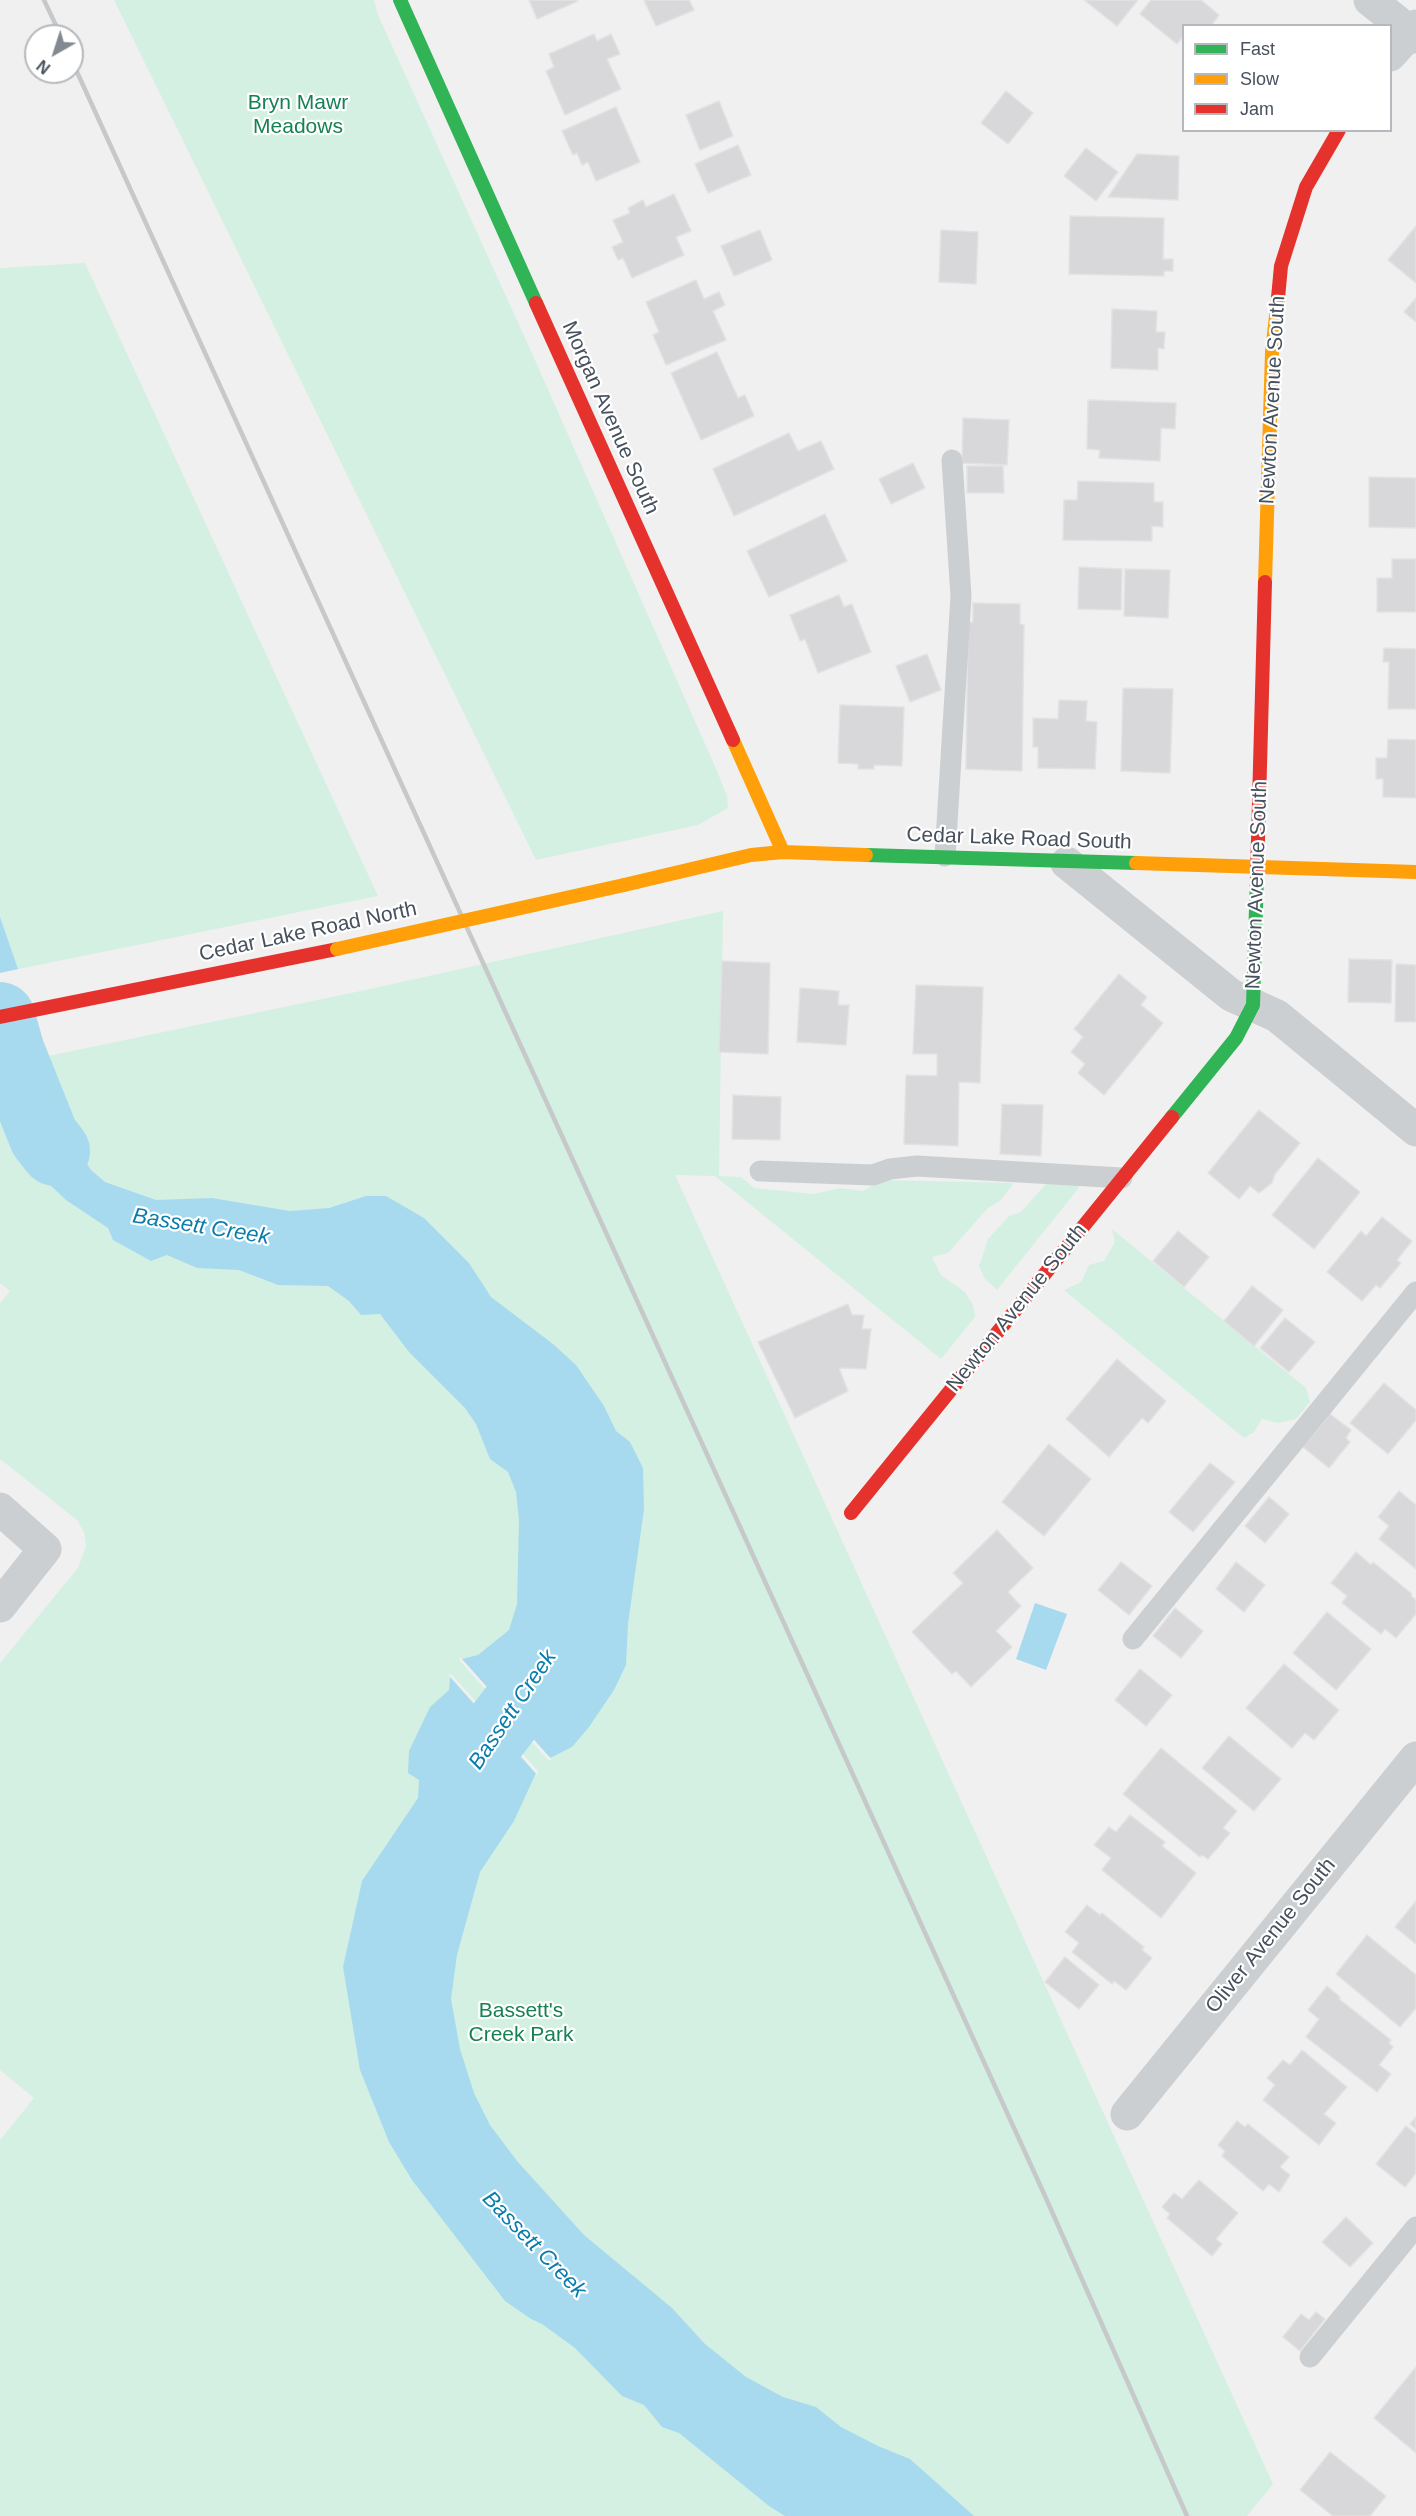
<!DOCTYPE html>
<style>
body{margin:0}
#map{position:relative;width:1416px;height:2516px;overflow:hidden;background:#f1f0f0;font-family:Helvetica,sans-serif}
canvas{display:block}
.legend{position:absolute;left:1182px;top:24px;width:210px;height:108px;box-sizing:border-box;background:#fff;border:2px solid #b5b9be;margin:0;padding:8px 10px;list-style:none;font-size:18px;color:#47515d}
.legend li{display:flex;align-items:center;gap:12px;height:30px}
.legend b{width:30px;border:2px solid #b5b9be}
.north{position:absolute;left:24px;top:24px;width:60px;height:60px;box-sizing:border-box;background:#fff;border:2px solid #b5b9be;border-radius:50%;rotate:219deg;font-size:16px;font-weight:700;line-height:24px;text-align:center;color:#47515d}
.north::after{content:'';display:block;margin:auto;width:21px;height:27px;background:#828990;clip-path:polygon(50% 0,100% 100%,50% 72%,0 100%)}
</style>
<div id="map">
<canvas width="1416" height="2516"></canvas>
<ul class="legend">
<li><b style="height:8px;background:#30b455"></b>Fast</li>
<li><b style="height:8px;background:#ff9f0a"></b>Slow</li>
<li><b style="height:8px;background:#e5322d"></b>Jam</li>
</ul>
<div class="north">N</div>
</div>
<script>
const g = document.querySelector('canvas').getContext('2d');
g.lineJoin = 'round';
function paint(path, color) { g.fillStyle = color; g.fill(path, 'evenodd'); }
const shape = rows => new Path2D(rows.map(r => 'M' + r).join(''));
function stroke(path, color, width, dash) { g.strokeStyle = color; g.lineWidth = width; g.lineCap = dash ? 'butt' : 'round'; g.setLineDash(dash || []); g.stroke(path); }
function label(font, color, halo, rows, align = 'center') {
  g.font = font + ' Helvetica,sans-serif'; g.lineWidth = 4.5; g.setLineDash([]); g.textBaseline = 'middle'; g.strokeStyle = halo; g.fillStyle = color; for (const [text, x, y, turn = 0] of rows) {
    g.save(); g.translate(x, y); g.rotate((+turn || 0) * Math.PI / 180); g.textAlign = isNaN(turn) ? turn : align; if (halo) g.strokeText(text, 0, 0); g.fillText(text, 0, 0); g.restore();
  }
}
paint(shape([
 [114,0,374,0,378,15,531,351,717,771,727,796,728,808,698,825,536,860],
 [85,263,378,896,4,972,0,958,0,268],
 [723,911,719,1176,741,1177,754,1188,814,1194,840,1188,863,1191,882,1180,1014,1183,1000,1201,988,1208,948,1253,932,1257,941,1275,965,1292,973,1305,975,1317,941,1359,715,1176,675,1175,1273,2484,1247,2516,0,2516,0,2140,34,2098,0,2070,0,1663,78,1568,86,1546,84,1532,77,1520,0,1459,0,1303,10,1291,0,1283,0,1066,356,992],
 [1046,1184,1079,1185,1078,1189,997,1290,985,1279,979,1266,988,1239,1009,1216,1021,1212],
 [1112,1229,1306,1388,1310,1402,1296,1419,1278,1423,1262,1419,1254,1432,1244,1438,1064,1290,1081,1282,1089,1265,1104,1261,1115,1242]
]), '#d4f0e2');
paint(shape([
 [0,917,18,969,0,973],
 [39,1058,64,1123,80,1153,91,1170,105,1182,156,1200,212,1198,290,1211,329,1208,366,1196,386,1196,424,1218,469,1263,491,1297,553,1344,576,1365,604,1406,616,1431,630,1442,643,1468,644,1509,628,1624,626,1665,614,1690,589,1727,572,1747,550,1758,462,1659,478,1655,509,1630,517,1604,519,1520,516,1492,508,1472,490,1459,476,1424,465,1408,409,1352,380,1314,361,1315,349,1301,328,1286,278,1285,239,1270,197,1268,167,1255,151,1261,113,1240,108,1228,66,1200,32,1168,8,1140,0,1112,0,1066],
 [1035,1603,1067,1614,1046,1670,1016,1659],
 [450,1677,536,1773,514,1821,480,1872,457,1955,451,1999,460,2049,474,2093,490,2125,517,2161,584,2235,672,2308,705,2344,746,2377,783,2397,816,2407,841,2427,878,2446,910,2459,974,2516,785,2516,769,2506,679,2433,662,2427,644,2405,622,2396,575,2348,542,2324,531,2319,505,2301,412,2180,389,2142,360,2070,343,1967,362,1881,418,1798,419,1780,408,1773,409,1751,430,1707,449,1690]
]), '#a8daef');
paint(shape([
 [460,1657,552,1760,548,1760,460,1661],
 [448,1674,452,1675,538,1771,538,1776]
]), '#f1f0f0');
stroke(shape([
 [0,1017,10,1052,44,1137,55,1151],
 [449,1815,479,1754,548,1664,563,1633]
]), '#a8daef', 70);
const building = shape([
 [529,0,577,0,578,1,537,19,529,0],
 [644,0,689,0,694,10,656,26,644,0],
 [1084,0,1138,0,1117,26,1084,0],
 [1151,0,1201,0,1219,15,1211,26,1184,26,1184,35,1177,44,1140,14,1151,0],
 [594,34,597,41,611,34,620,54,607,59,621,89,565,115,546,71,554,67,549,54,594,34],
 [1006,91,1033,113,1008,144,981,123,1006,91],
 [719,101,733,136,700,150,686,115,719,101],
 [616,107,640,162,596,181,588,162,582,165,577,153,573,155,562,131,616,107],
 [738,145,751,175,708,193,695,164,738,145],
 [1086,148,1118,172,1096,201,1064,176,1086,148],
 [1137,154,1179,156,1178,200,1108,197,1137,154],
 [674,194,691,231,676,237,684,255,632,278,623,258,618,260,612,247,623,242,613,220,630,213,628,208,643,200,646,207,674,194],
 [1070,216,1164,218,1163,259,1173,259,1173,271,1164,271,1164,276,1069,274,1070,216],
 [1416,226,1416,283,1388,260,1416,226],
 [760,230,772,260,734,276,721,246,760,230],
 [941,230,978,232,976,284,939,282,941,230],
 [696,280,704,299,719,292,725,305,713,311,726,340,666,365,653,335,659,332,646,302,696,280],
 [1416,298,1416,322,1404,312,1416,298],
 [1112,309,1157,311,1156,332,1165,332,1164,349,1158,348,1158,370,1111,368,1112,309],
 [717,352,738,398,745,395,754,416,701,440,671,373,717,352],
 [1088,400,1176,403,1175,429,1161,428,1160,461,1099,458,1100,450,1087,449,1088,400],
 [963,418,1009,420,1007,465,962,463,963,418],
 [789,433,798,451,821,441,834,469,734,516,713,469,789,433],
 [913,463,925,488,891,504,879,479,913,463],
 [967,466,1003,466,1004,493,967,493,967,466],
 [1369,477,1416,478,1416,528,1369,527,1369,477],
 [1078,481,1154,483,1154,502,1163,502,1163,527,1152,526,1152,541,1063,540,1064,500,1077,500,1078,481],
 [825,514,847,561,769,597,747,551,825,514],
 [1392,559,1416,559,1416,612,1377,612,1377,578,1392,578,1392,559],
 [1079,567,1122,569,1121,610,1078,609,1079,567],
 [1125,569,1170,570,1168,618,1124,616,1125,569],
 [839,595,844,607,852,604,871,652,818,673,805,639,800,641,790,615,839,595],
 [973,603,1020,604,1020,624,1024,625,1022,771,966,769,968,622,973,622,973,603],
 [1384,648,1416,649,1416,709,1388,709,1389,662,1383,662,1384,648],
 [927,654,941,690,910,702,896,666,927,654],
 [1123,688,1173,689,1170,773,1121,771,1123,688],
 [1059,700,1087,701,1086,721,1097,722,1095,769,1038,768,1038,747,1033,747,1033,718,1058,719,1059,700],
 [840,705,904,707,902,766,874,765,874,769,858,769,858,764,838,763,840,705],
 [1388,739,1416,740,1416,798,1383,797,1383,779,1376,779,1376,758,1387,758,1388,739],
 [1349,959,1392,960,1391,1003,1348,1002,1349,959],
 [722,961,770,963,768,1054,719,1052,722,961],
 [1396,964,1416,965,1416,1022,1395,1022,1396,964],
 [1119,974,1147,997,1141,1005,1163,1023,1104,1095,1078,1073,1085,1064,1071,1052,1083,1037,1074,1029,1119,974],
 [916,985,983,987,980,1083,959,1082,958,1146,904,1144,906,1075,937,1076,937,1054,913,1054,916,985],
 [800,988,839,991,838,1005,849,1005,846,1045,797,1042,800,988],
 [733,1095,781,1097,780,1140,732,1139,733,1095],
 [1002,1104,1043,1105,1041,1156,1000,1154,1002,1104],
 [1259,1110,1300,1143,1275,1174,1272,1183,1259,1193,1250,1186,1239,1199,1208,1173,1259,1110],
 [1318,1158,1360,1192,1314,1249,1272,1215,1318,1158],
 [1382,1217,1412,1241,1397,1260,1401,1263,1380,1288,1376,1285,1362,1301,1327,1272,1361,1231,1366,1236,1382,1217],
 [1178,1231,1209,1257,1184,1287,1153,1261,1178,1231],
 [1252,1286,1283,1310,1254,1346,1224,1321,1252,1286],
 [848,1304,852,1315,864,1315,862,1329,871,1329,866,1369,839,1368,848,1391,795,1418,758,1342,848,1304],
 [1285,1318,1315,1342,1289,1372,1260,1348,1285,1318],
 [1117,1359,1166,1401,1148,1423,1142,1418,1109,1457,1066,1419,1117,1359],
 [1384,1383,1416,1410,1416,1420,1388,1454,1350,1423,1384,1383],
 [1330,1414,1351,1430,1346,1438,1350,1442,1329,1468,1303,1447,1330,1414],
 [1049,1444,1091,1479,1044,1536,1002,1502,1049,1444],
 [1210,1463,1235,1482,1193,1532,1169,1512,1210,1463],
 [1399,1491,1416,1505,1416,1569,1379,1539,1389,1526,1378,1517,1399,1491],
 [1269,1497,1289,1514,1265,1543,1245,1526,1269,1497],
 [997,1530,1033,1568,1008,1592,1021,1606,996,1631,1012,1647,971,1687,956,1671,952,1674,912,1632,963,1583,953,1573,997,1530],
 [1356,1552,1371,1565,1373,1562,1412,1594,1411,1596,1416,1600,1416,1614,1396,1638,1385,1629,1381,1634,1342,1603,1347,1596,1331,1583,1356,1552],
 [1121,1562,1152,1586,1129,1615,1098,1590,1121,1562],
 [1236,1562,1265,1585,1244,1612,1216,1589,1236,1562],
 [1175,1608,1203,1631,1181,1658,1153,1636,1175,1608],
 [1327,1612,1371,1649,1336,1690,1293,1653,1327,1612],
 [1284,1664,1339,1710,1314,1740,1305,1733,1292,1748,1246,1708,1284,1664],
 [1140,1669,1172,1695,1146,1726,1115,1700,1140,1669],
 [1229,1736,1281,1779,1254,1811,1202,1768,1229,1736],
 [1161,1748,1237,1811,1223,1828,1230,1833,1208,1859,1202,1855,1200,1857,1123,1794,1161,1748],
 [1130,1815,1165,1842,1162,1846,1196,1873,1161,1918,1102,1870,1111,1858,1094,1845,1109,1827,1116,1832,1130,1815],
 [1416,1901,1416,1944,1395,1927,1416,1901],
 [1087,1905,1100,1915,1102,1913,1144,1947,1142,1950,1152,1958,1126,1990,1114,1981,1112,1984,1072,1952,1079,1943,1065,1932,1087,1905],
 [1367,1935,1416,1975,1416,2008,1400,2027,1336,1974,1367,1935],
 [1065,1957,1099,1985,1079,2009,1045,1982,1065,1957],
 [1327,1986,1340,1997,1339,1999,1391,2040,1389,2043,1393,2047,1379,2065,1391,2074,1377,2092,1306,2037,1319,2019,1308,2010,1327,1986],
 [1302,2050,1347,2087,1324,2114,1336,2123,1319,2145,1263,2100,1275,2085,1267,2078,1283,2060,1290,2065,1302,2050],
 [1416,2117,1416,2129,1410,2124,1416,2117],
 [1237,2121,1245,2127,1248,2124,1289,2157,1280,2167,1290,2175,1279,2192,1269,2184,1263,2191,1222,2156,1225,2151,1218,2145,1237,2121],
 [1406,2126,1416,2134,1416,2173,1405,2187,1376,2164,1406,2126],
 [1199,2180,1238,2213,1216,2239,1222,2244,1212,2256,1167,2218,1170,2214,1162,2207,1174,2193,1182,2199,1199,2180],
 [1346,2217,1373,2243,1350,2267,1322,2242,1346,2217],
 [1316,2312,1325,2319,1300,2351,1283,2337,1301,2314,1309,2320,1316,2312],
 [1416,2367,1416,2453,1374,2418,1416,2367],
 [1330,2452,1386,2496,1370,2516,1333,2516,1300,2490,1330,2452]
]);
paint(building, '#d8d8db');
stroke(building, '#e2e2e3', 1.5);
stroke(shape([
 [945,856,961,596,952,460],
 [760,1171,873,1175,890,1169,917,1166,1122,1178],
 [1133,1639,1416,1292],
 [1310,2357,1416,2227]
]), '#cccfd1', 21);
stroke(shape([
 [1370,0,1416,37],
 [1390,55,1416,26],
 [1067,863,1231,995,1277,1016,1416,1130],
 [0,1509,45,1549,0,1606],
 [1127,2114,1416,1758]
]), '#cccfd1', 33);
stroke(shape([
 [400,0,536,303],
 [866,855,1136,863],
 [1172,1117,1236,1038,1253,1005,1257,876]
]), '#30b455', 14);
stroke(shape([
 [1265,582,1272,352,1278,298],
 [733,740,783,852],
 [1136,863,1416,872],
 [624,885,751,855,783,852,866,855]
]), '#ff9f0a', 14);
stroke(shape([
 [1278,298,1281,266,1306,187,1339,130],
 [536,303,733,740],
 [1257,876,1265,582],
 [0,1017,337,949],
 [851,1513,1172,1117]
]), '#e5322d', 14);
stroke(shape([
 [44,0,61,36],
 [72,61,1045,2196,1187,2516]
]), '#c6c8ca', 4.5);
stroke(shape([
 [337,949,624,885]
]), '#ff9f0a', 14);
label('21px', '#158155', '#fff', [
 ["Bryn Mawr",298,103],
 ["Meadows",298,127],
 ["Bassett's",521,2011],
 ["Creek Park",521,2035]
]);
label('21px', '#47515d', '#fff', [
 ["Newton Avenue South",1273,400,-87],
 ["Morgan Avenue South",610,418,66],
 ["Cedar Lake Road South",1019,839,2],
 ["Newton Avenue South",1257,885,-88],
 ["Cedar Lake Road North",308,932,-12],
 ["Newton Avenue South",1017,1308,-51],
 ["Oliver Avenue South",1271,1936,-51]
]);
label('italic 22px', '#097cae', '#fff', [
 ["Bassett Creek",201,1227,9],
 ["Bassett Creek",513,1710,-56],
 ["Bassett Creek",534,2245,46]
]);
</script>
